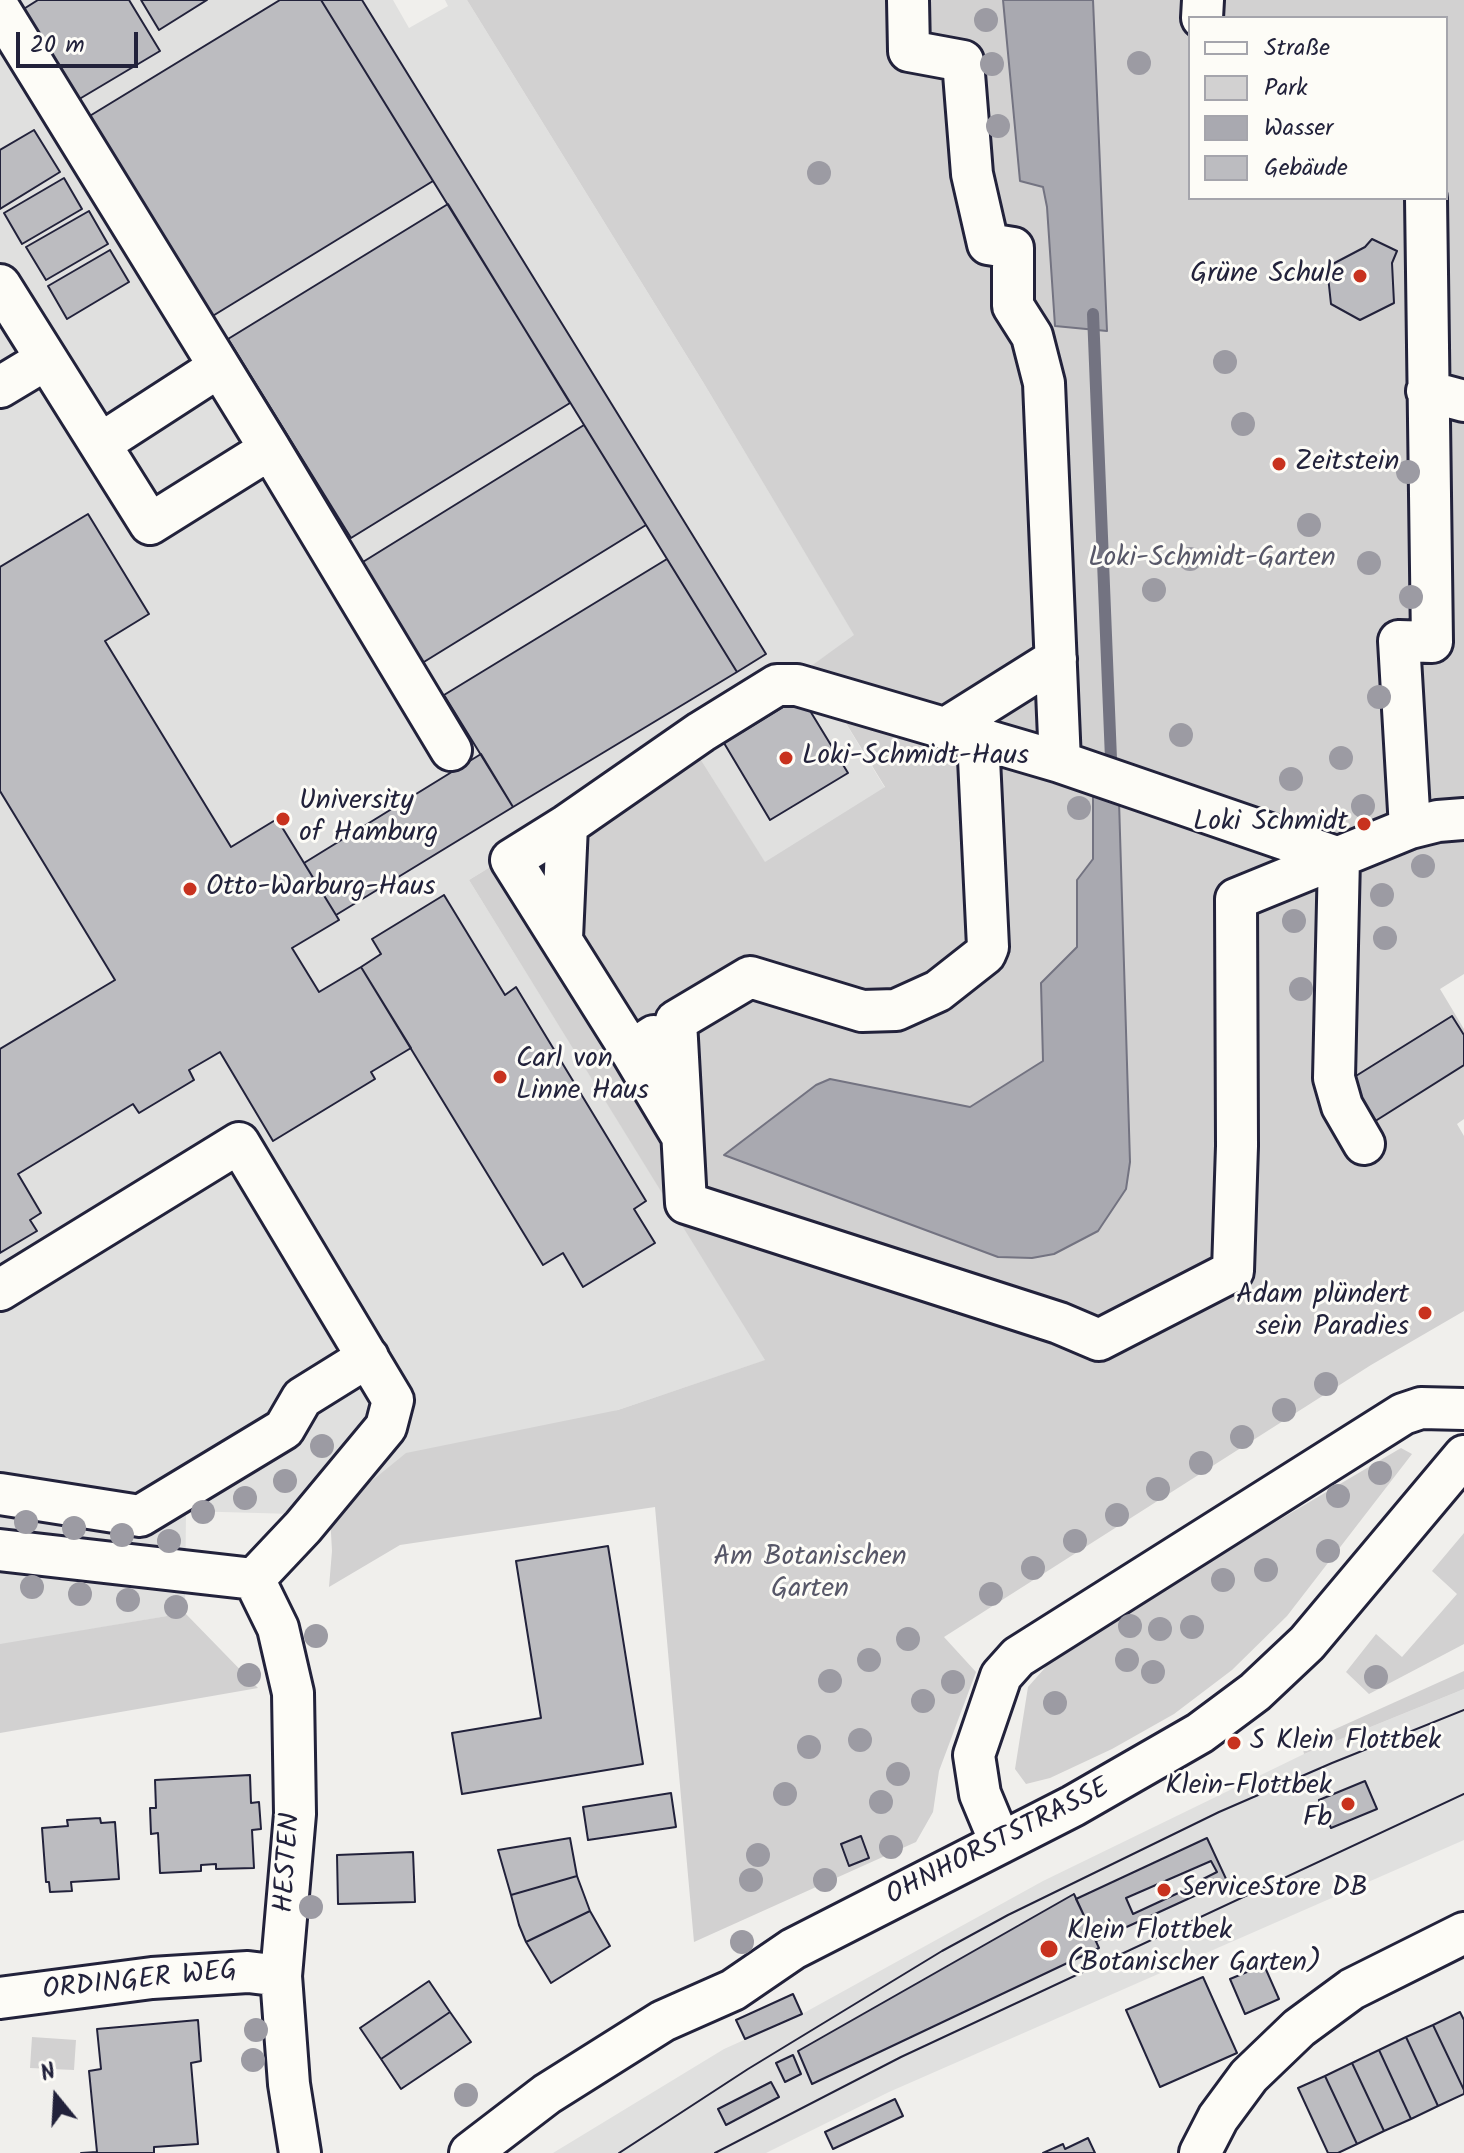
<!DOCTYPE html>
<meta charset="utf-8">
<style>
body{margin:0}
#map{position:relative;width:1464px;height:2153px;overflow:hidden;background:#f0efec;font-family:Kalam,sans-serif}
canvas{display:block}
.legend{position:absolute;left:1188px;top:16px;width:260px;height:184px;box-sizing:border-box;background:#fdfcf7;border:2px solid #a5a5ac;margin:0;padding:10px 14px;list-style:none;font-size:24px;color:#22223b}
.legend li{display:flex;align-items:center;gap:16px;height:40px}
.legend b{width:40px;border:2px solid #a5a5ac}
.north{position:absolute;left:16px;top:2057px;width:80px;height:80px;-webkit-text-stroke:6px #fdfcf7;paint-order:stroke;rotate:342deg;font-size:22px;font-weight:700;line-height:32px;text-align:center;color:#22223b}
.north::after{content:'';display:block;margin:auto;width:28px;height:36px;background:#22223b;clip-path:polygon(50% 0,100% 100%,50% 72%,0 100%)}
.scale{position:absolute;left:16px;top:32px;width:122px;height:36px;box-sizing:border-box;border:4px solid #22223b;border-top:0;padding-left:10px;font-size:24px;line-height:28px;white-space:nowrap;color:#22223b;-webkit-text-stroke:6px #fdfcf7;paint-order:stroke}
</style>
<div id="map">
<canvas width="1464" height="2153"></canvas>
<ul class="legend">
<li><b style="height:10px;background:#fdfcf7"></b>Straße</li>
<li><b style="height:22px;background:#d2d1d1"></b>Park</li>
<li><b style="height:22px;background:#a9a9b0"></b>Wasser</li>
<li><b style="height:22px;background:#bcbcc0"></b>Gebäude</li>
</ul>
<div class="north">N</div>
<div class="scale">20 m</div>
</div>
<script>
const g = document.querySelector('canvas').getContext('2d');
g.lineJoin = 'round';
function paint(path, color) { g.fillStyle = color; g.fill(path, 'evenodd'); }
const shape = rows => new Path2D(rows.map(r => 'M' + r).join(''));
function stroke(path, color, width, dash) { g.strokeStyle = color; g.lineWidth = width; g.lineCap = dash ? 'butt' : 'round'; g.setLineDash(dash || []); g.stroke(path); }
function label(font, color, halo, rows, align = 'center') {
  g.font = font + ' Kalam,sans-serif'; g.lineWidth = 6; g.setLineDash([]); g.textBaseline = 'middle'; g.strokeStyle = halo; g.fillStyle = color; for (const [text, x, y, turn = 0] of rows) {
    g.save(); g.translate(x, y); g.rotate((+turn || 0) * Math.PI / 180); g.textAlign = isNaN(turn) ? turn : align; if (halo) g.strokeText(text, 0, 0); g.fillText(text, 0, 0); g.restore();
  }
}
paint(shape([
 [0,0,393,0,409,28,448,6,445,0,467,0,703,382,855,636,811,666,885,788,765,863,691,744,469,880,766,1360,618,1410,330,1515,186,1511,185,1613,0,1645],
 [1464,1689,1464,1840,889,2092,766,2153,553,2153,724,2049,802,2014,1043,1881,1304,1754]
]), '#e0e0df');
paint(shape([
 [467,0,1003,0,1020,180,1043,187,1047,207,1055,325,1106,331,1093,0,1464,0,1464,974,1440,989,1464,1029,1464,1119,1457,1124,1464,1136,1464,1311,1371,1365,944,1637,976,1672,939,1771,933,1812,916,1842,694,1942,655,1507,400,1545,329,1587,332,1551,330,1515,406,1453,618,1410,765,1360,469,880,691,744,765,862,885,787,811,666,854,635,703,382],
 [1190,18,1446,18,1446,198,1190,198],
 [1093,794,1098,1231,1054,1254,1032,1258,998,1257,725,1155,816,1085,830,1079,970,1107,1043,1061,1041,984,1077,947,1077,880,1093,859],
 [1401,1448,1412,1454,1287,1616,1232,1670,1174,1714,1112,1749,1050,1778,1026,1784,1015,1769,1028,1687,1051,1661,1094,1629],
 [1464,1533,1464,1644,1369,1694,1346,1672,1376,1634,1402,1657,1457,1594,1432,1571],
 [185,1613,258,1688,0,1733,0,1644],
 [1464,1671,1464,1689,1304,1754,1302,1744],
 [32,2037,76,2040,74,2070,30,2068]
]), '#d2d1d1');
const water = shape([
 [1003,0,1093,0,1107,331,1055,326,1047,207,1043,187,1020,181,1003,0],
 [1093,794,1119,801,1130,1162,1126,1189,1098,1231,1054,1254,1032,1258,998,1257,724,1155,816,1085,830,1079,970,1107,1043,1061,1041,983,1077,947,1077,880,1093,859,1093,794]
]);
paint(water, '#a9a9b0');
stroke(water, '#737381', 2);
stroke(shape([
 [1093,314,1111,759]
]), '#737381', 12);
const building = shape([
 [38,0,129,0,160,51,76,101,22,10,38,0],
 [141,0,207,0,159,30,141,0],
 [280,0,321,0,433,181,211,317,88,117,280,0],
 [321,0,362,0,766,654,737,672,321,0],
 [34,130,60,172,0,209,0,150,34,130],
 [64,178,82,209,22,244,4,213,64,178],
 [448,204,570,403,351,538,228,339,448,204],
 [89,211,108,244,46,280,26,247,89,211],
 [1372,239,1397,251,1392,263,1394,303,1360,320,1331,304,1327,267,1365,247,1372,239],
 [110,250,129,282,67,319,48,286,110,250],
 [584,425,646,525,419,665,358,565,584,425],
 [88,514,149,614,105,641,231,847,277,819,336,915,339,920,292,948,319,992,361,967,411,1048,371,1072,375,1079,273,1141,220,1052,189,1070,194,1080,139,1113,133,1104,18,1174,41,1213,30,1220,37,1231,0,1253,0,1049,115,980,0,791,0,567,88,514],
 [667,559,737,672,513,807,444,695,667,559],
 [801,696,848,773,770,820,724,743,801,696],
 [481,754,513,807,336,915,304,863,481,754],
 [444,895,505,995,516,987,646,1201,634,1209,655,1243,583,1287,563,1253,543,1265,361,967,381,954,372,939,444,895],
 [1452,1016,1464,1035,1464,1065,1369,1125,1343,1084,1452,1016],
 [608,1546,643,1764,462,1794,452,1733,541,1718,516,1561,608,1546],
 [250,1775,251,1803,259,1802,261,1829,252,1830,254,1868,216,1869,216,1864,201,1865,201,1871,160,1873,158,1833,151,1834,150,1808,156,1808,155,1780,250,1775],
 [1365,1781,1377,1809,1331,1828,1319,1800,1365,1781],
 [671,1793,676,1827,588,1840,583,1807,671,1793],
 [100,1818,101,1823,115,1822,119,1879,71,1882,72,1891,50,1892,49,1882,46,1882,42,1828,68,1826,67,1820,100,1818],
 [861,1836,869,1858,849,1866,841,1844,861,1836],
 [570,1838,577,1876,511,1895,498,1850,570,1838],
 [1207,1838,1227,1881,1096,1941,1076,1899,1207,1838],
 [413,1852,415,1902,338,1904,337,1855,413,1852],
 [1211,1861,1217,1872,1201,1880,1202,1882,1133,1914,1126,1898,1211,1861],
 [577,1876,590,1911,526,1942,519,1925,511,1895,577,1876],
 [1074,1894,1099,1948,812,2084,798,2051,1074,1894],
 [590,1911,610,1946,551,1983,526,1942,590,1911],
 [1264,1965,1279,1999,1245,2014,1230,1979,1264,1965],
 [1203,1977,1237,2053,1160,2087,1126,2010,1203,1977],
 [429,1981,450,2012,381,2059,360,2028,429,1981],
 [793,1994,802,2014,745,2039,736,2020,793,1994],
 [450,2012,471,2042,401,2089,381,2059,450,2012],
 [1460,2012,1464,2020,1464,2090,1433,2025,1460,2012],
 [198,2020,201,2061,191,2063,198,2144,154,2147,154,2153,81,2153,97,2152,89,2071,101,2069,97,2029,198,2020],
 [1433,2025,1464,2090,1464,2094,1438,2106,1406,2037,1433,2025],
 [1406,2037,1438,2106,1411,2119,1379,2050,1406,2037],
 [1379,2050,1411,2119,1384,2131,1352,2063,1379,2050],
 [793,2055,801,2074,785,2082,776,2063,793,2055],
 [1352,2063,1384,2131,1357,2144,1325,2076,1352,2063],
 [1325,2076,1357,2144,1338,2153,1328,2153,1298,2088,1325,2076],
 [771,2082,779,2097,726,2125,718,2109,771,2082],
 [895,2099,903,2116,833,2149,825,2132,895,2099],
 [1088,2138,1095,2153,1043,2153,1063,2144,1065,2149,1088,2138]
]);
paint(building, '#bcbcc0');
stroke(building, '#22223b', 2);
const minor = shape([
 [908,0,909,51,963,61,972,174,988,244,1013,248,1013,306,1032,336,1044,383,1060,762,1339,858],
 [0,10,270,449,150,524,0,285],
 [1202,18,1203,0],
 [0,387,45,360],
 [1427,391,1464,401],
 [100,444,219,367],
 [270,449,451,750],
 [946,728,1056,659],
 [978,738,988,947,985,954,938,991,896,1010,862,1011,750,977,676,1021,686,1203,1059,1323,1099,1340,1233,1271,1237,1146,1236,899,1410,828,1438,821,1464,819],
 [567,825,701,732,777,685,797,685,1060,762],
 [1410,828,1399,641,1432,642,1426,198],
 [1339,858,1334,1078,1342,1106,1364,1144],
 [562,938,567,825,511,860,631,1051],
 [654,1036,631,1051,680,1133],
 [0,1290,239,1143,393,1400,386,1427,303,1527,254,1579],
 [0,1494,140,1516,284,1429,302,1398,368,1357],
 [0,1550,254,1579],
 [254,1579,278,1628,293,1693,295,1814,281,1976,289,2084,300,2153],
 [1000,1842,980,1794,974,1755,1001,1676,1018,1657,1403,1414,1421,1408,1464,1409],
 [0,1998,152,1978,248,1972,281,1976],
 [470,2153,547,2094,663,2021,733,1990,793,1949,1073,1806,1200,1733,1255,1692,1307,1643,1464,1456],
 [1200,2153,1218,2118,1249,2076,1299,2028,1352,1989,1464,1933]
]);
stroke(minor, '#22223b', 46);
stroke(minor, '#fdfcf7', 40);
stroke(shape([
 [619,2153,748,2069,942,1951,1008,1915,1219,1812,1332,1763,1464,1710],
 [715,2153,901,2057,1464,1794]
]), '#22223b', 2);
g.fillStyle = '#9c9ba3';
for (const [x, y] of [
 [986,20],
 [1139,63],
 [992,64],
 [998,126],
 [819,173],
 [1225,362],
 [1243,424],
 [1408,472],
 [1309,525],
 [1190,559],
 [1369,563],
 [1154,590],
 [1411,597],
 [1379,697],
 [1181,735],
 [1341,758],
 [1291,779],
 [1363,806],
 [1079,808],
 [1423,866],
 [1382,895],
 [1294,921],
 [1385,938],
 [1301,989],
 [1326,1384],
 [1284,1410],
 [1242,1437],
 [322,1446],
 [1201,1463],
 [1380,1473],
 [285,1481],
 [1158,1489],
 [1338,1496],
 [245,1498],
 [203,1512],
 [1117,1515],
 [26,1522],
 [74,1528],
 [122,1535],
 [169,1541],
 [1075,1541],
 [1328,1551],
 [1033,1568],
 [1266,1570],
 [1223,1580],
 [32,1587],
 [80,1594],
 [991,1594],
 [128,1600],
 [176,1607],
 [1130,1626],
 [1192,1627],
 [1160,1629],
 [316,1636],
 [908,1639],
 [869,1660],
 [1127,1660],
 [1153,1672],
 [249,1675],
 [1376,1677],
 [830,1681],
 [953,1682],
 [923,1701],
 [1055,1703],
 [860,1740],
 [809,1747],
 [898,1774],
 [785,1794],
 [881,1802],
 [891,1847],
 [758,1855],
 [751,1880],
 [825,1880],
 [311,1907],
 [742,1942],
 [256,2030],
 [253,2060],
 [466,2095]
]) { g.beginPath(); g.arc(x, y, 12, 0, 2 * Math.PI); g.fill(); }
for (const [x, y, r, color] of [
 [1360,276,8,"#c8321e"],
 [1279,464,8,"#c8321e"],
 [786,758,8,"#c8321e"],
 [283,819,8,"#c8321e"],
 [1364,824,8,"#c8321e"],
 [190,889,8,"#c8321e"],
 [500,1077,8,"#c8321e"],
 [1425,1313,8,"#c8321e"],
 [1234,1743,8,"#c8321e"],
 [1348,1804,8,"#c8321e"],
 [1164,1890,8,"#c8321e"],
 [1049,1949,10,"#c8321e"]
]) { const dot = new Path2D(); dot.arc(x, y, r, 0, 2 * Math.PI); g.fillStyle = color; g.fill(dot); stroke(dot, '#fdfcf7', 3); }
label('28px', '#22223b', '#fdfcf7', [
 ["Grüne Schule",1344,276,"right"],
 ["Zeitstein",1295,464],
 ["Loki-Schmidt-Haus",802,758],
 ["University",299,803],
 ["of Hamburg",299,835],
 ["Loki Schmidt",1348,824,"right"],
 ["Otto-Warburg-Haus",206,889],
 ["Carl von",516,1061],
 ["Linne Haus",516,1093],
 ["Adam plündert",1409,1297,"right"],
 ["sein Paradies",1409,1329,"right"],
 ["S Klein Flottbek",1250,1743],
 ["Klein-Flottbek",1332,1788,"right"],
 ["Fb",1332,1820,"right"],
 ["ServiceStore DB",1180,1890],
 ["Klein Flottbek",1067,1933],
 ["(Botanischer Garten)",1067,1965]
], 'left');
label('28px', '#575768', '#fdfcf7', [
 ["Loki-Schmidt-Garten",1212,560],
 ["Am Botanischen",810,1559],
 ["Garten",810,1591]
]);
label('28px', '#22223b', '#fdfcf7', [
 ["OHNHORSTSTRASSE",999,1844,-27],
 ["HESTEN",290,1863,-86],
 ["ORDINGER WEG",140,1983,-6]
]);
</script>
